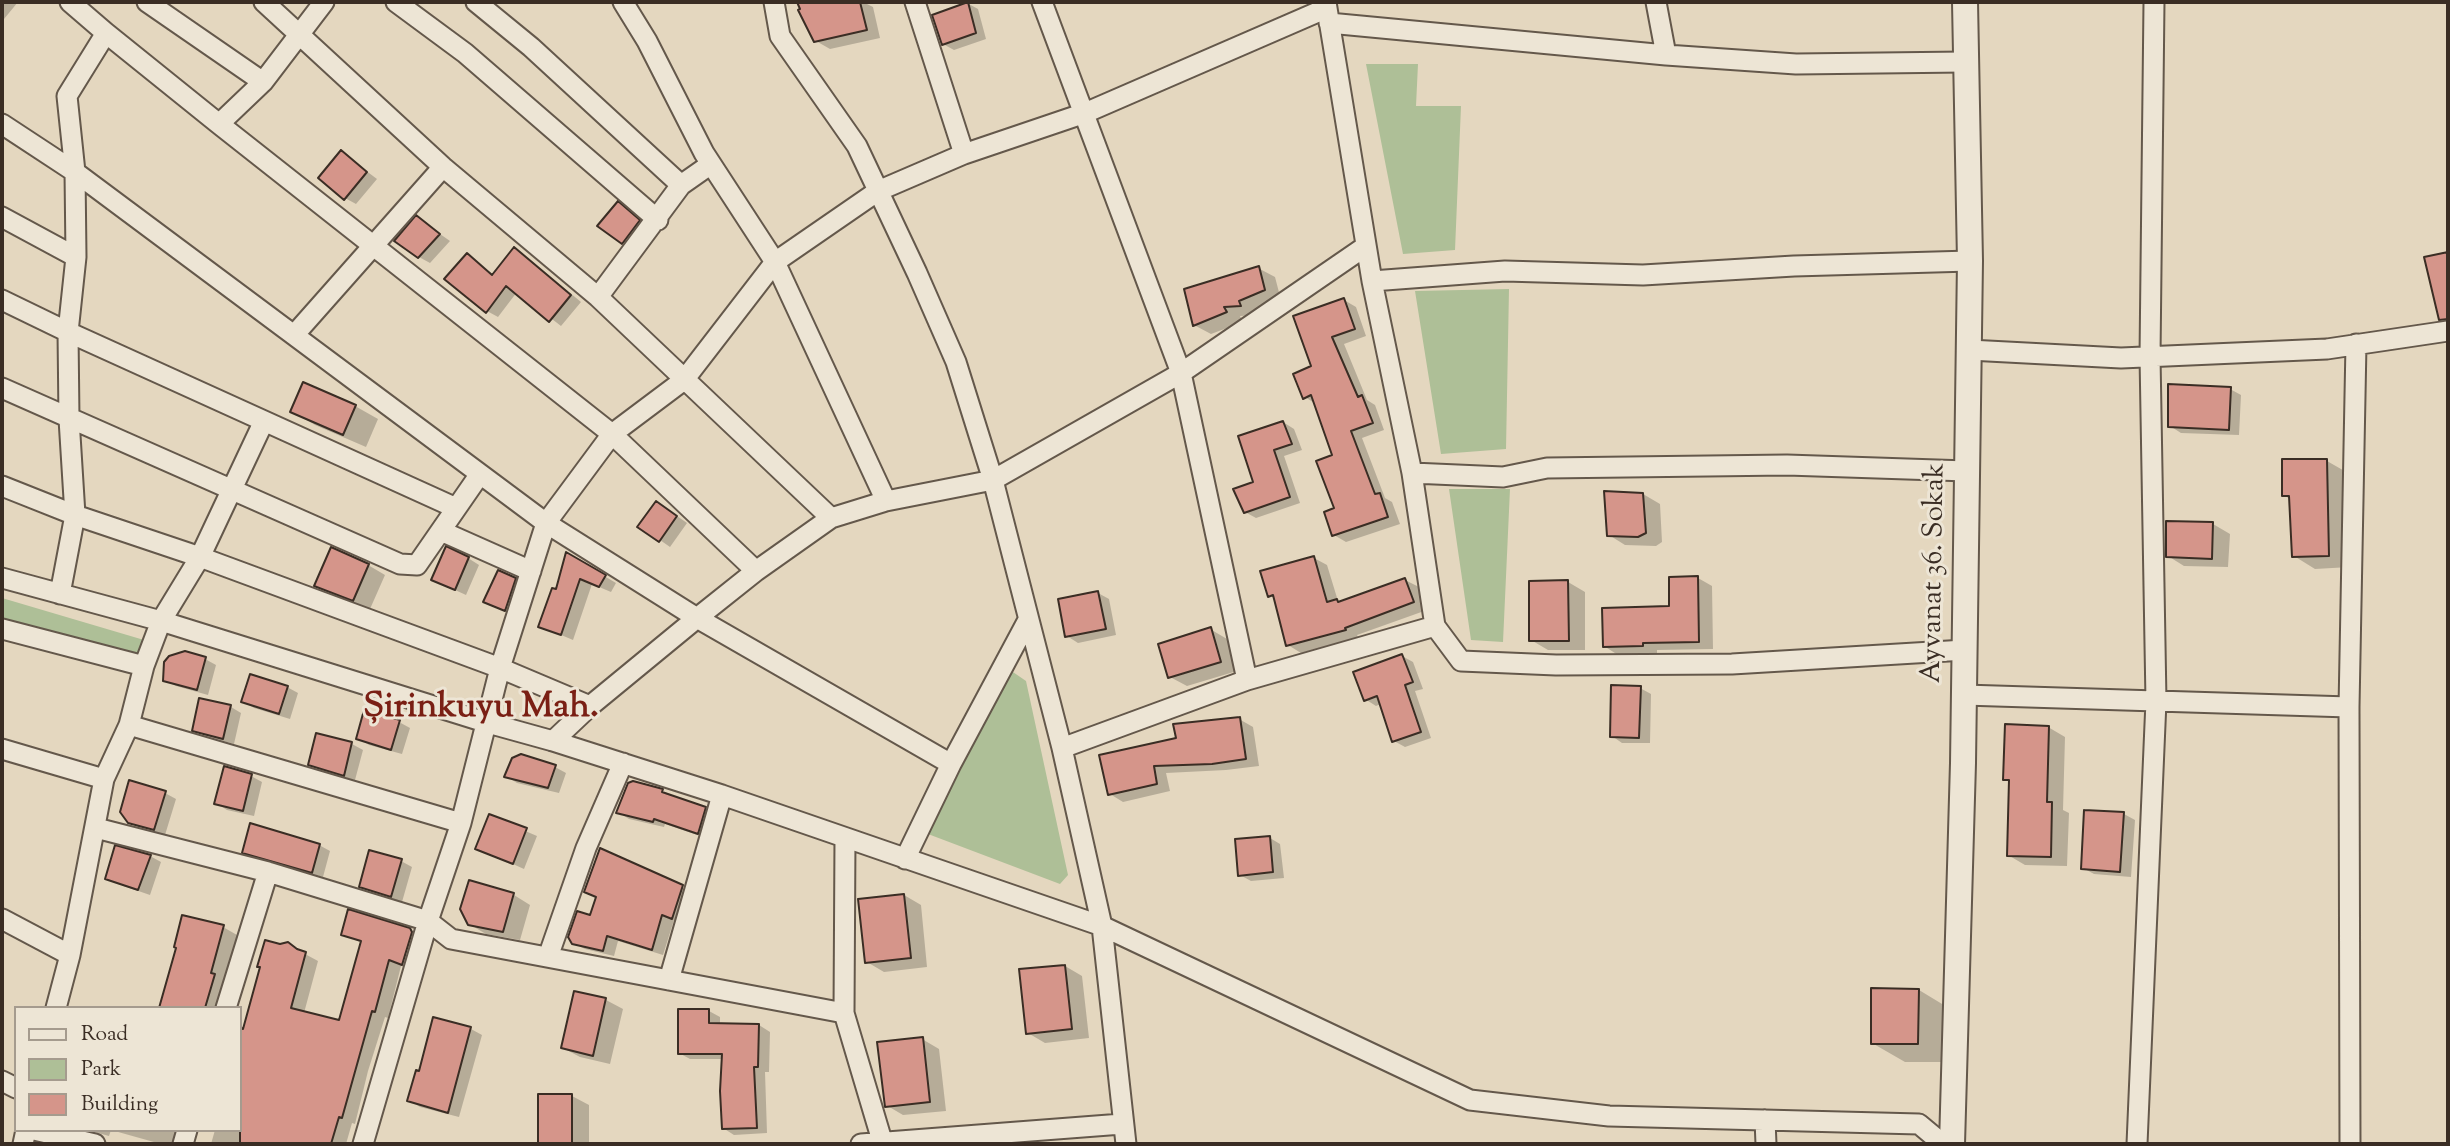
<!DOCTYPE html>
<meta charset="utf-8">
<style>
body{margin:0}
#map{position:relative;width:2450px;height:1146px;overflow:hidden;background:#e4d7bf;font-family:"Sorts Mill Goudy",serif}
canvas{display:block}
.frame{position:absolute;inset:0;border:4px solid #3a2d24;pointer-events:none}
.legend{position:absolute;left:14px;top:1006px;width:228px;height:126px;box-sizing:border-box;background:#ede5d5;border:2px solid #a59b8e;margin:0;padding:9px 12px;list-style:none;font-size:21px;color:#3a2d24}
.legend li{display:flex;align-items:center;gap:14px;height:35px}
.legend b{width:35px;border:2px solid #a59b8e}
</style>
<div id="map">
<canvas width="2450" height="1146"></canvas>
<div class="frame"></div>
<ul class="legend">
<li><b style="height:9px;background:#ede5d5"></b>Road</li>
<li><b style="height:19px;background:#aebf97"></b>Park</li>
<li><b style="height:19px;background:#d5958a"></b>Building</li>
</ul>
</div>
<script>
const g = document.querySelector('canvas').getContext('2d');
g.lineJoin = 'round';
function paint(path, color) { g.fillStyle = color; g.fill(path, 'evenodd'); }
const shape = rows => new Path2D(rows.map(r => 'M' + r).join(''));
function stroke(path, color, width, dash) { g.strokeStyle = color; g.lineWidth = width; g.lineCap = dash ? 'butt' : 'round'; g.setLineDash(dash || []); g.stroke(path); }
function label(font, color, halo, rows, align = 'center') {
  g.font = font + ' "Sorts Mill Goudy",serif'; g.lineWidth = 6; g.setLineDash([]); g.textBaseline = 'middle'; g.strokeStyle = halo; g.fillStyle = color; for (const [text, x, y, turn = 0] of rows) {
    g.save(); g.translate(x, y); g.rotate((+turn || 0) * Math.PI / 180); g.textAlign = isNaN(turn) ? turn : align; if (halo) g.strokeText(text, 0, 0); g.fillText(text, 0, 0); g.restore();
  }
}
paint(shape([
 [1366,64,1418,64,1416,106,1461,106,1455,250,1403,254],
 [1509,289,1506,449,1441,454,1415,291],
 [1449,489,1510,489,1503,642,1471,640],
 [2,598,144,640,143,647,137,656,2,620],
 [1010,670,1026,681,1068,875,1060,884,928,834]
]), '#aebf97');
paint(shape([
 [2,2,18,2,4,19,2,18],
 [799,2,863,2,873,7,880,38,830,49,816,41],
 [967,3,978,9,986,39,954,50,943,44],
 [341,152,377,179,356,204,345,198],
 [618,203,649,228,634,249,623,242],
 [417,218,450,241,430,263,419,257],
 [515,249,525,256,581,302,561,326,517,292,498,317,487,311,467,255,494,275],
 [2448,253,2448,323,2440,319,2426,259],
 [1258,268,1275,277,1281,300,1256,310,1257,315,1240,316,1243,322,1211,334,1194,325],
 [1344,300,1356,307,1366,336,1344,344,1367,400,1375,405,1384,430,1362,438,1385,498,1392,502,1400,524,1346,542,1334,535,1337,509,1334,456,1316,404,1305,397,1313,367],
 [2230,389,2241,395,2239,435,2181,433,2170,426],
 [355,406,378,419,366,447,315,425,293,412],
 [1283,422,1294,429,1302,450,1284,456,1300,503,1256,518,1245,512],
 [2327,461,2348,473,2350,567,2315,569,2294,556,2291,500,2284,495],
 [1643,494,1660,504,1662,542,1656,546,1625,545,1609,535],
 [667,509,687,523,670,547,660,540],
 [2213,524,2230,534,2228,567,2184,566,2168,556],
 [567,554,616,583,611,592,592,584,573,640,540,626,557,592],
 [468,558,479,565,466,595,444,585],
 [1314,558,1327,565,1338,601,1341,603,1405,580,1419,587,1427,610,1357,635,1358,637,1301,653,1288,645,1276,599,1269,595],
 [368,565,385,575,370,609,333,595,316,585],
 [1698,578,1712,586,1713,649,1657,650,1657,653,1618,655,1604,646,1671,607],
 [515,579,526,586,516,616,486,602],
 [1568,582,1585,592,1585,650,1548,650,1531,640],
 [1098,593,1109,599,1116,635,1078,643,1067,636],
 [1210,629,1227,639,1237,671,1187,686,1170,677],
 [1402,656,1413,662,1423,689,1415,691,1431,738,1405,747,1394,741,1381,704,1376,706,1365,699],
 [205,659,216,665,208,695,176,686,164,680],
 [287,687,298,693,290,719,254,708,243,701],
 [1640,688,1651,694,1650,743,1622,743,1612,736],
 [201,700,231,707,241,713,234,744,205,736,194,730],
 [1239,719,1253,727,1259,766,1226,770,1166,773,1170,791,1123,802,1110,794,1178,740],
 [399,722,410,728,402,754,369,745,358,738],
 [2048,727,2065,737,2063,810,2069,813,2067,866,2025,865,2008,855,2010,782,2005,779],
 [318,735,352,744,363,750,355,780,321,771,310,764],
 [555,767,566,773,559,793,517,783,506,776],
 [251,776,262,782,254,816,227,810,216,803],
 [634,782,663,791,716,815,709,839,665,824,664,827,629,819,618,812],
 [165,793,176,799,165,835,141,829,129,822],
 [2124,814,2135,820,2131,877,2094,874,2083,868],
 [490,816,537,836,524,869,477,848],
 [1270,838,1280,844,1284,878,1251,881,1240,875],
 [319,845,330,851,323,877,255,858,244,852],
 [601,850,693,893,683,924,674,920,663,955,618,941,614,956,585,949,573,943,591,917,597,898,586,891],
 [150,856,161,862,150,895,118,884,107,878],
 [401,861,412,867,402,902,372,892,361,886],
 [470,882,514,895,530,905,520,940,486,934,469,924],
 [904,895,921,905,927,967,884,972,867,962],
 [223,927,237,935,221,1008,161,1008,178,948],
 [409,930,422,938,415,971,401,966,388,1018,385,1017,368,1071,355,1124,352,1123,346,1144,211,1144,215,1130,240,1130,240,1044,262,967,305,954,318,961,304,1013,341,1023,362,943,343,934],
 [1065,966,1082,976,1089,1038,1045,1043,1028,1033],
 [1919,990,1952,1010,1951,1062,1905,1062,1872,1043],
 [576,993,606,1000,623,1009,610,1064,580,1057,563,1048],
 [709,1011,720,1017,720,1025,759,1025,770,1032,769,1072,765,1072,767,1133,734,1135,723,1128,724,1059,690,1059,679,1053],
 [434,1019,471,1029,482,1035,459,1117,420,1107,409,1100,420,1073],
 [922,1039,939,1049,946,1111,903,1115,886,1105],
 [540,1096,572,1096,589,1105,589,1144,540,1144],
 [87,1130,186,1130,182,1144,161,1144,111,1130,109,1136]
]), '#0003');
const building = shape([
 [797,2,860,2,867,30,814,42,798,10,800,9,797,2],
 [968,2,976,33,942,45,932,15,968,2],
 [341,150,367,172,344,200,318,178,341,150],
 [618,201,640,220,622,244,597,226,618,201],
 [416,215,440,234,418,258,394,241,416,215],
 [514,247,571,295,549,322,506,286,486,313,444,279,467,253,492,275,514,247],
 [2448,252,2448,319,2439,320,2424,257,2448,252],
 [1259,266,1265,290,1239,301,1241,306,1224,307,1227,312,1193,326,1184,289,1259,266],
 [1344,298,1355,329,1332,337,1358,397,1362,395,1373,423,1351,431,1375,494,1380,493,1388,517,1332,536,1324,512,1334,508,1316,461,1332,455,1311,395,1303,399,1293,374,1311,366,1293,316,1344,298],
 [303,382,356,405,343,435,290,412,303,382],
 [2168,384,2231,387,2229,430,2168,427,2168,384],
 [1283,421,1292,444,1274,450,1290,497,1244,513,1233,489,1253,482,1238,436,1283,421],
 [2282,459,2327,459,2329,556,2292,557,2289,496,2282,496,2282,459],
 [1604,491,1643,493,1646,533,1638,537,1607,536,1604,491],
 [656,501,677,516,659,542,637,527,656,501],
 [2166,521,2213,522,2212,559,2166,557,2166,521],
 [446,546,469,557,455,590,431,580,446,546],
 [331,547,369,564,353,601,314,586,331,547],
 [566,552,606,575,599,587,580,579,561,635,538,627,552,588,556,589,566,552],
 [1314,556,1327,602,1337,599,1338,602,1405,578,1414,602,1345,628,1346,630,1286,646,1273,595,1268,597,1260,571,1314,556],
 [498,570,516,578,505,611,483,602,498,570],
 [1698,576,1699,642,1643,643,1643,646,1603,647,1602,608,1669,606,1669,577,1698,576],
 [1568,580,1569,641,1529,641,1529,581,1568,580],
 [1098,591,1106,629,1065,637,1058,599,1098,591],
 [1211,627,1221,662,1168,678,1158,644,1211,627],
 [185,651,206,657,197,690,163,681,164,662,169,656,185,651],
 [1402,654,1413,682,1405,685,1421,732,1392,742,1377,696,1364,701,1353,672,1402,654],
 [250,674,288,686,279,714,241,702,250,674],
 [1611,685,1641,686,1639,738,1610,737,1611,685],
 [199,698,231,705,223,739,192,731,199,698],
 [364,710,400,720,391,750,356,739,364,710],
 [1240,717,1246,759,1212,764,1154,766,1157,784,1108,795,1099,755,1176,738,1173,724,1240,717],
 [2005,724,2049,726,2047,802,2052,802,2051,857,2007,856,2009,780,2003,780,2005,724],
 [316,733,352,742,344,776,308,765,316,733],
 [521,754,556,765,548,788,504,777,512,758,521,754],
 [224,766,252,774,243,811,214,804,224,766],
 [129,780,166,791,154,830,128,823,120,812,129,780],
 [633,781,663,789,662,792,706,807,698,834,654,819,653,822,616,813,628,783,633,781],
 [2084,810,2124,812,2120,872,2081,869,2084,810],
 [489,814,527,828,513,864,475,849,489,814],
 [250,823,320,844,312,873,242,853,250,823],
 [1270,836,1273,872,1238,876,1235,839,1270,836],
 [115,845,151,855,138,890,105,879,115,845],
 [600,848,683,885,672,919,662,915,652,950,607,936,603,951,572,944,568,937,577,911,590,915,596,897,584,892,600,848],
 [369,850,402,859,391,897,359,887,369,850],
 [469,880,514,893,503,932,468,925,460,909,469,880],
 [904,894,911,958,865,963,858,899,904,894],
 [348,909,410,928,412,932,402,965,389,960,375,1012,372,1011,342,1118,339,1117,331,1144,240,1144,240,1028,243,1029,260,967,257,967,265,940,280,944,288,942,297,949,306,952,291,1008,339,1020,361,941,341,935,348,909],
 [182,915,224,925,211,973,215,974,205,1008,159,1008,176,948,174,947,182,915],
 [1065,965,1072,1029,1026,1034,1019,969,1065,965],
 [1871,988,1919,989,1918,1044,1871,1044,1871,988],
 [574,991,606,998,593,1056,561,1048,574,991],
 [678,1009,709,1009,709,1023,759,1024,758,1067,754,1067,757,1128,722,1129,720,1091,722,1054,678,1054,678,1009],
 [433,1017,471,1027,448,1113,407,1101,416,1070,419,1071,433,1017],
 [923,1037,930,1102,885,1107,877,1042,923,1037],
 [538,1094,572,1094,572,1144,538,1144,538,1094]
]);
paint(building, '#d5958a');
stroke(building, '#3a2d24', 2);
const minor = shape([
 [70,2,106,33,219,124,612,434,756,571],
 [147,2,263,82],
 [264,2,443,167,598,297,831,518],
 [396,2,465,53,658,220],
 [476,2,531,47,681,185],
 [623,2,647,41,704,153,775,262,886,501],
 [774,2,780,36,857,146,917,273,956,362,993,480,1062,748,1102,926,1126,1144],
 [915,2,964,154],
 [1042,2,1181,373,1247,680],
 [1656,2,1666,55],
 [1329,23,1666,55,1796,64,1964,62],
 [2,124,75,172,546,523,697,618,951,764,905,859],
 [219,124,263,82,324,2],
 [2,217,76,257],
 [1372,281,1505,271,1643,275,1794,266,1970,261],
 [598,297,681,185,711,164],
 [2,300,68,332,456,508],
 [295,334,443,167],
 [1969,350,2121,358,2327,349,2448,331],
 [2,388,400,564,417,565,480,474],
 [1412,473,1503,477,1547,468,1787,465,1967,471],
 [2,486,75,515,200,557,500,668,590,706],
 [441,531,531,571],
 [2,578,161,621,488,723,553,741,722,795,1102,926,1470,1100,1609,1116,1919,1124,1943,1144],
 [60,594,75,515,69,419,68,332,76,257,75,172,67,96,106,33],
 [1435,626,1461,661,1556,665,1732,664,1965,650],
 [2,629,144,666],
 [1964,695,2349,707],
 [129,725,461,823],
 [553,741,590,706,697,618,756,571,831,518,886,501,993,480,1181,373,1366,246],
 [1062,748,1247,680,1435,626,1412,473,1372,281,1326,2],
 [2,749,104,779],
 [951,764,1028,620],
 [96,828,268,872,428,921,451,939,844,1013],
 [845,838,844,1013,883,1144],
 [2,919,70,955],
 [548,957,586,848,623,763],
 [669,980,722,795],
 [56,1008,70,955,104,779,129,725,144,666,161,621,200,557,264,421],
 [226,1008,268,872],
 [2,1081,16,1088],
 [1765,1120,1766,1144],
 [34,1130,95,1144],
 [23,1144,26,1130],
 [183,1144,187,1130],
 [363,1144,428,921,461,823,500,668,546,523,612,434,684,380,775,262,878,191,964,154,1085,113,1327,8],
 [861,1144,1122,1124],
 [2137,1144,2156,701,2150,356,2154,2],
 [2350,1144,2349,707,2356,344]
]);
const tertiary = shape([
 [1952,1144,1963,763,1970,261,1965,2]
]);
stroke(minor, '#64584b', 23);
stroke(tertiary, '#64584b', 28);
stroke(minor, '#ede5d5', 19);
stroke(tertiary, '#ede5d5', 24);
label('28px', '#3a2d24', '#ede5d5', [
 ["Ayvanat 36. Sokak",1936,573,-89]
]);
label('bold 35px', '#7a1f14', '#ede5d5', [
 ["Şirinkuyu Mah.",481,710]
]);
</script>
